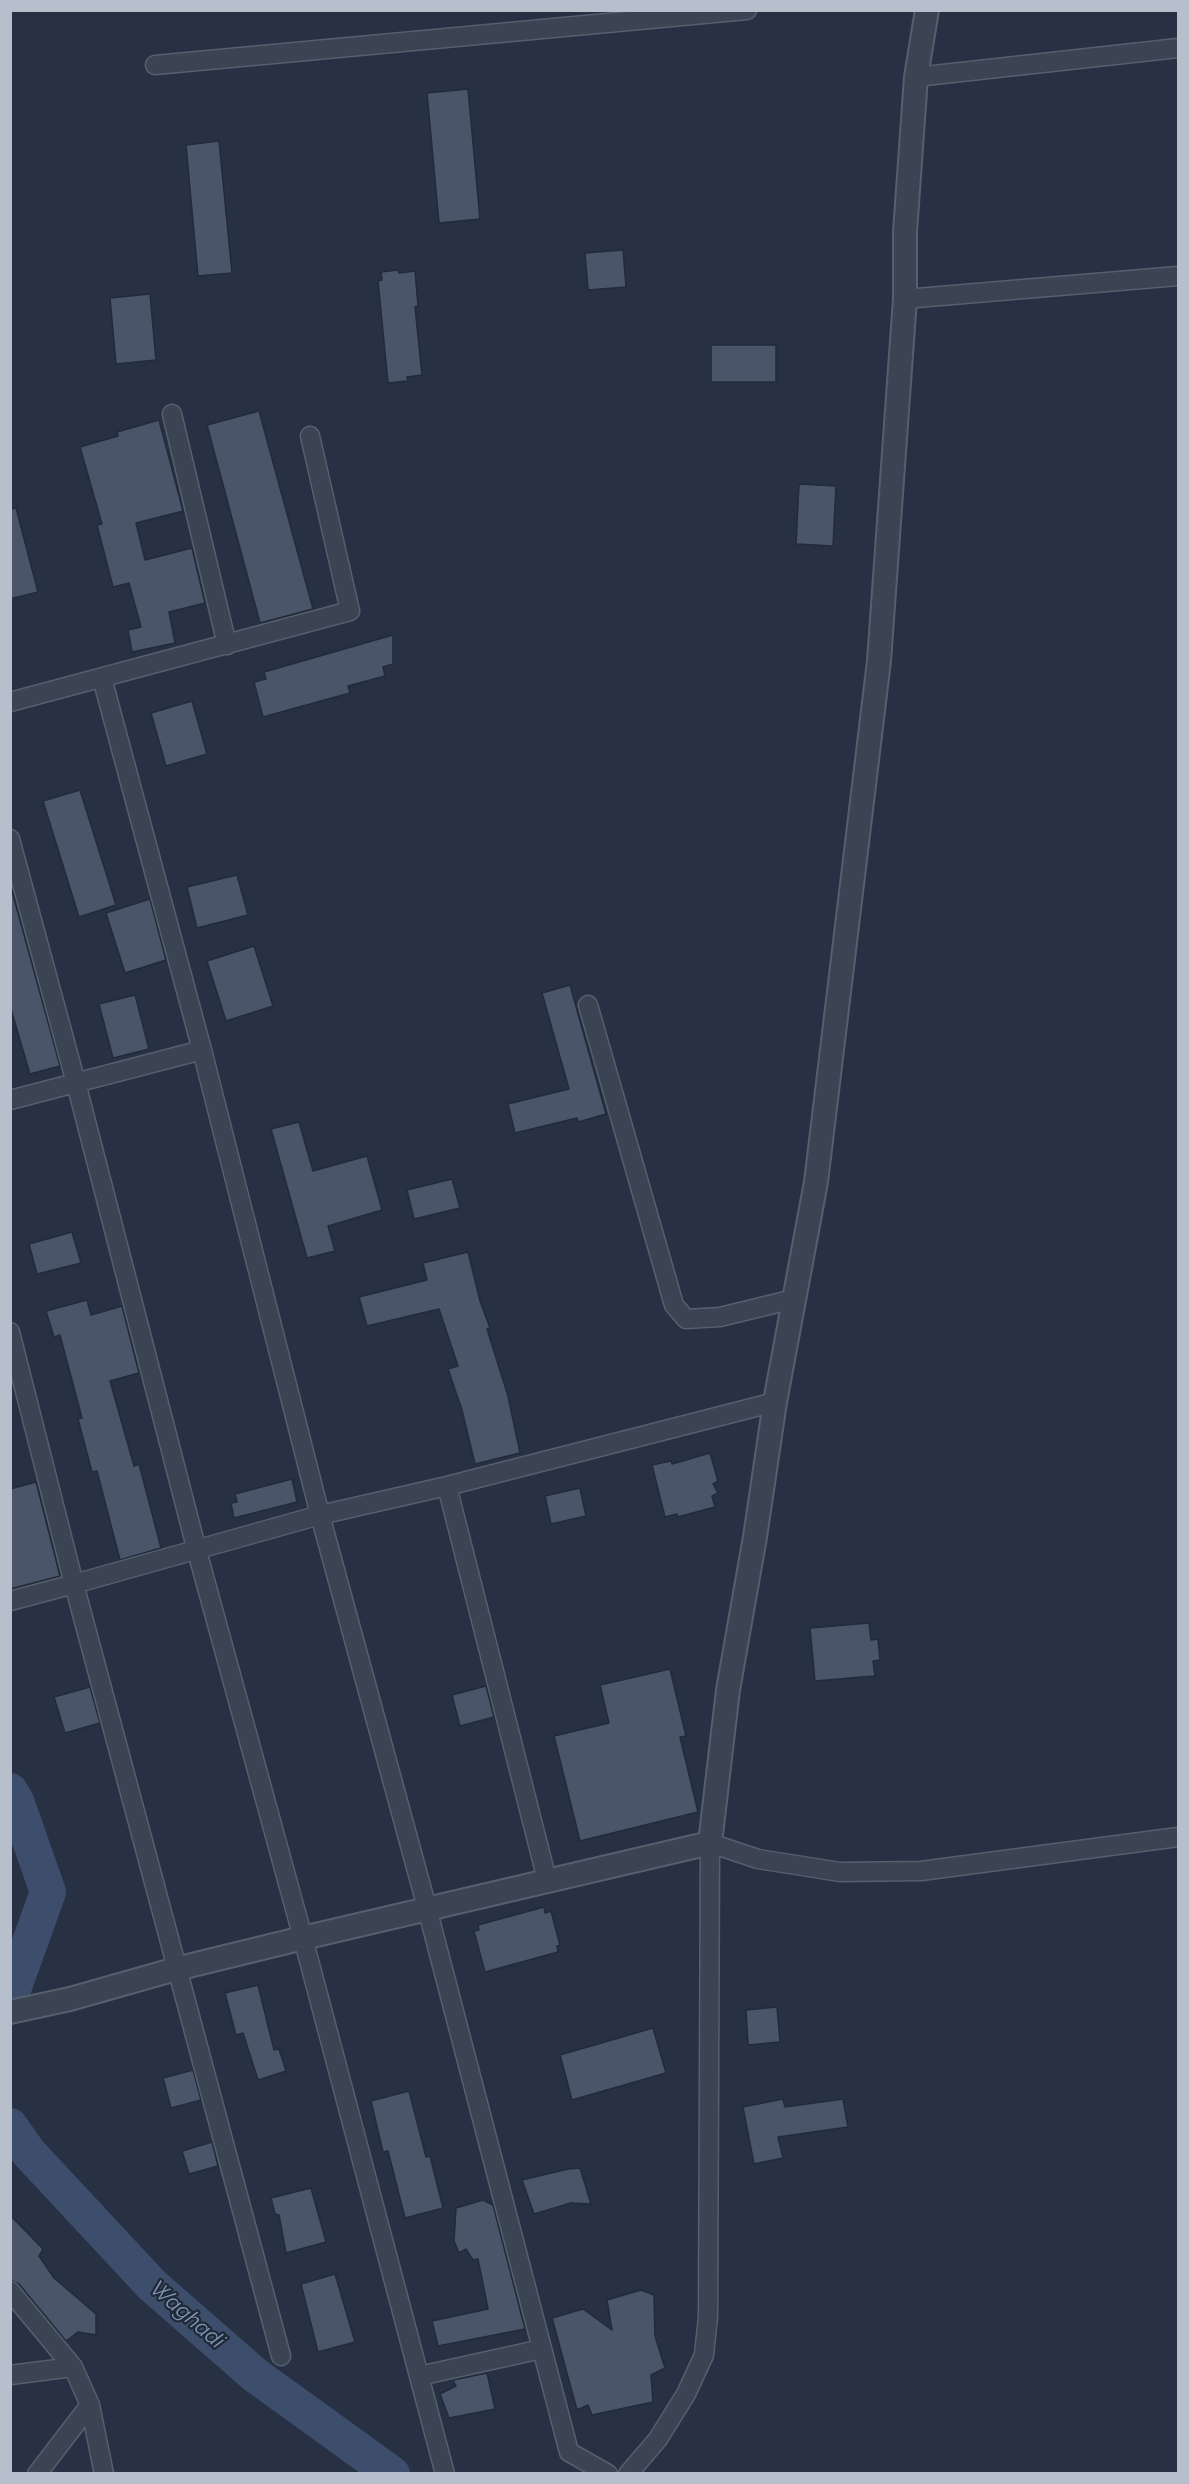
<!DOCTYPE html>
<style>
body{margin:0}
#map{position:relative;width:1189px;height:2484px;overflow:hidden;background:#273143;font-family:Raleway,sans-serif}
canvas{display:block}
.frame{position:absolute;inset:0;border:12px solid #b8bfcc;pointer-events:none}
</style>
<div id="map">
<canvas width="1189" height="2484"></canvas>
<div class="frame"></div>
</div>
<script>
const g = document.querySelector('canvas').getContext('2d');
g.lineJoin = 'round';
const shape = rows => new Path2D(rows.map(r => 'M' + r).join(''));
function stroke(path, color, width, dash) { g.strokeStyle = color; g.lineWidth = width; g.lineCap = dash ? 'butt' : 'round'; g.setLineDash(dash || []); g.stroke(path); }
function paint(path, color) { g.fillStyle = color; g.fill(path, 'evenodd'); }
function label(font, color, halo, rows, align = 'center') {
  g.font = font + ' Raleway,sans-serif'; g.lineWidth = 4.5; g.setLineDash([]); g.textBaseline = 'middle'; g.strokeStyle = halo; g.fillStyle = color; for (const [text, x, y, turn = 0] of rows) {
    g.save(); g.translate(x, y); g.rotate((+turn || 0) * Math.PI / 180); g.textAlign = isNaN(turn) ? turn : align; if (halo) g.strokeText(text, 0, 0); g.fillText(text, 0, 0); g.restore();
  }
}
stroke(shape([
 [10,1791,16,1801,48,1892,10,1998],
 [10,2126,29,2153,152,2285,255,2375,392,2474]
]), '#3d4e6c', 36);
const building = shape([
 [468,89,480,219,439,223,427,93,468,89],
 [219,141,232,273,198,276,186,145,219,141],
 [623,250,626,287,588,290,585,253,623,250],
 [398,270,399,273,415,271,418,306,415,307,422,375,407,377,408,381,388,383,378,281,382,280,381,272,398,270],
 [150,294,156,360,116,364,110,298,150,294],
 [711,345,776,345,776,382,711,382,711,345],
 [259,411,313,609,260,623,207,425,259,411],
 [159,420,183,511,136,523,145,560,192,548,205,603,169,612,175,643,132,652,128,630,141,627,129,583,113,587,97,525,102,524,80,447,118,436,117,432,159,420],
 [799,484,836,486,833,546,796,544,799,484],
 [16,508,38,592,10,599,10,509,16,508],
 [393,635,393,664,383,667,385,676,348,686,350,693,263,717,254,682,266,679,264,672,393,635],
 [192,701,207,754,166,766,151,713,192,701],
 [80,790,116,905,79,917,43,801,80,790],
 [237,875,248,915,197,928,187,887,237,875],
 [10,884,60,1066,30,1074,10,1006,10,884],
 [150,899,166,960,125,973,106,913,150,899],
 [254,946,273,1006,226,1021,207,961,254,946],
 [570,985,606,1114,578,1122,577,1118,515,1133,508,1104,569,1089,542,993,570,985],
 [135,995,149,1049,113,1058,99,1004,135,995],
 [299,1122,313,1171,367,1156,382,1210,328,1226,335,1251,307,1258,271,1129,299,1122],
 [452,1179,460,1208,414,1219,407,1190,452,1179],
 [72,1232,81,1263,37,1274,29,1244,72,1232],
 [468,1252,480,1301,490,1328,487,1329,508,1396,520,1453,475,1464,462,1410,448,1369,458,1366,439,1309,367,1326,359,1297,427,1280,423,1263,468,1252],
 [87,1300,91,1315,122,1306,139,1373,110,1381,134,1466,139,1464,161,1548,120,1560,97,1471,92,1472,78,1419,82,1418,60,1335,54,1337,46,1311,87,1300],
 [710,1453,718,1481,713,1484,718,1493,712,1496,715,1507,678,1517,677,1514,665,1517,652,1465,671,1461,672,1464,710,1453],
 [292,1479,297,1502,234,1518,231,1503,237,1502,235,1494,292,1479],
 [36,1482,60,1576,10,1589,10,1489,36,1482],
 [580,1488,586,1516,551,1524,545,1496,580,1488],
 [869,1623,871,1640,878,1639,880,1660,873,1661,875,1676,815,1681,810,1628,869,1623],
 [670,1669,686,1736,680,1737,698,1812,580,1841,554,1736,609,1723,600,1685,670,1669],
 [486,1686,494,1717,460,1726,452,1695,486,1686],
 [90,1687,100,1723,65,1733,54,1697,90,1687],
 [544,1907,545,1913,551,1911,560,1945,557,1946,558,1952,485,1972,474,1931,479,1930,478,1925,544,1907],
 [258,1985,274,2050,279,2049,286,2071,258,2080,243,2033,236,2035,225,1993,258,1985],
 [777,2007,780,2042,748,2045,746,2010,777,2007],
 [653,2028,666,2073,572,2100,560,2055,653,2028],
 [193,2070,201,2100,171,2108,163,2078,193,2070],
 [409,2091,426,2157,430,2156,443,2208,405,2218,388,2151,383,2152,371,2101,409,2091],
 [783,2099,785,2107,843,2099,848,2127,778,2137,783,2158,754,2164,743,2107,783,2099],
 [212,2142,218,2166,189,2174,182,2151,212,2142],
 [580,2168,591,2204,571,2203,534,2214,522,2180,568,2169,580,2168],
 [311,2188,326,2242,286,2253,279,2215,275,2214,271,2198,311,2188],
 [483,2200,493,2205,525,2329,438,2346,432,2321,488,2309,478,2259,473,2260,466,2249,459,2253,454,2241,456,2208,483,2200],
 [10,2215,43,2249,39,2256,54,2278,96,2314,96,2335,78,2332,66,2341,19,2284,10,2280,10,2215],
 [335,2274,355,2342,318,2352,301,2284,335,2274],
 [641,2290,654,2295,655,2336,665,2368,651,2375,653,2402,592,2415,588,2405,577,2410,552,2318,583,2309,612,2330,607,2300,641,2290],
 [487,2373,495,2409,449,2418,440,2394,456,2386,453,2380,487,2373]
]);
paint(building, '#4b5569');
stroke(building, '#222b3a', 1.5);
const minor = shape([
 [155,65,747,10],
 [916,77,1178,48],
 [905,299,1178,276],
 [172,414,227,645],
 [10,702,350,611,310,436],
 [10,839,76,1083,197,1551,303,1938,445,2474],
 [588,1005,674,1305,686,1319,720,1317,794,1299],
 [202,1050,320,1515,447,1486,547,1880],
 [10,1100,202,1050,102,678],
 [10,1332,74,1584,10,1601],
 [447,1486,775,1402],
 [10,2291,73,2367,90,2405,104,2474],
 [281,2356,74,1584,320,1515,427,1908,569,2452,608,2474],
 [10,2375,73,2367],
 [419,2376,542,2349],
 [37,2474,90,2405],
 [628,2474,658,2439,686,2394,704,2355,708,2317,710,1843,758,1859,840,1872,921,1871,1178,1837]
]);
const tertiary = shape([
 [10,2012,70,1999,176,1969,303,1938,710,1843,728,1690,755,1537,775,1402,816,1182,879,661,905,299,905,232,916,77,927,10]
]);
stroke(minor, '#565f6d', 21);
stroke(tertiary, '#565f6d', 26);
stroke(minor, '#3b4452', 18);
stroke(tertiary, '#3b4452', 22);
label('italic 22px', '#8094b3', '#202938', [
 ["Waghadi",187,2315,41]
]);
</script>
